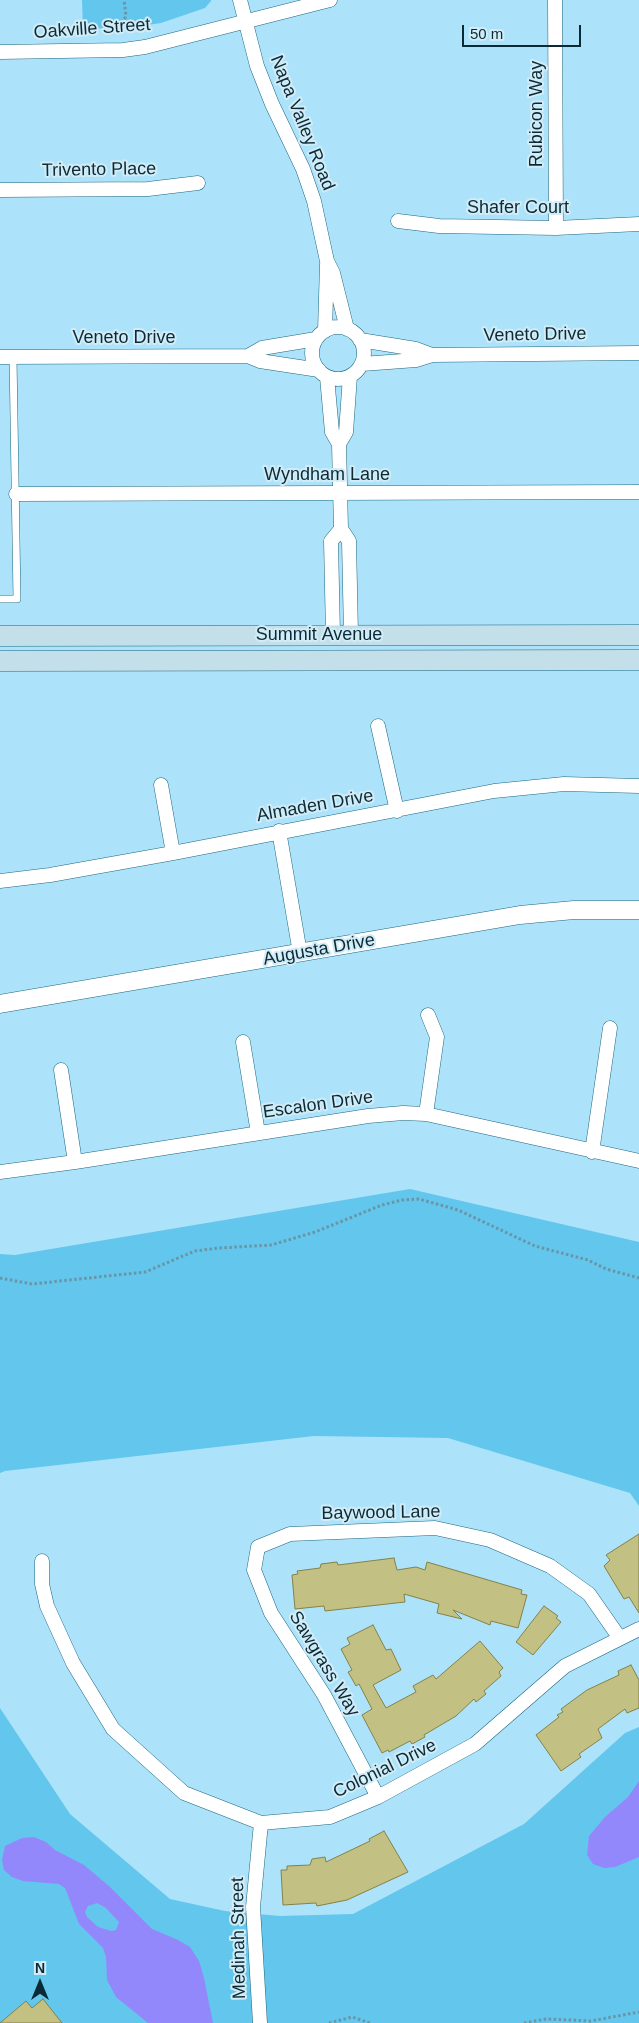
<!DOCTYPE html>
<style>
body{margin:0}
#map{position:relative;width:639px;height:2023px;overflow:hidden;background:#ace3fa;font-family:Helvetica,sans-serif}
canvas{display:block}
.north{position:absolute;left:15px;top:1958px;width:50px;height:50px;-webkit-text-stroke:4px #d1ecf7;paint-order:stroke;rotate:0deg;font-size:14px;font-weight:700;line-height:20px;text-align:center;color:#0c2a35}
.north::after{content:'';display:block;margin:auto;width:18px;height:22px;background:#0c2a35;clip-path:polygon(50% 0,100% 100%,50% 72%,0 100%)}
.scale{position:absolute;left:462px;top:25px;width:119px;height:22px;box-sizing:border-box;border:2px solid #0c2a35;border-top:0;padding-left:6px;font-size:15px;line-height:18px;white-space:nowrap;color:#0c2a35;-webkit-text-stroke:4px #d1ecf7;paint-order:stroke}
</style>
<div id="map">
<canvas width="639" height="2023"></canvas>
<div class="north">N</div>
<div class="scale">50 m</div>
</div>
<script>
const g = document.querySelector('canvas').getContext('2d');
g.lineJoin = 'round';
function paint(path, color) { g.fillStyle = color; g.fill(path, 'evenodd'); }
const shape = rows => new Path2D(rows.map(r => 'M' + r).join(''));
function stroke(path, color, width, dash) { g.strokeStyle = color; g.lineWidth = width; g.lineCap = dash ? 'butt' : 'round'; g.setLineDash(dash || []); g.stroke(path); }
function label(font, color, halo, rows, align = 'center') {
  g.font = font + ' Helvetica,sans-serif'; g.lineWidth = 4; g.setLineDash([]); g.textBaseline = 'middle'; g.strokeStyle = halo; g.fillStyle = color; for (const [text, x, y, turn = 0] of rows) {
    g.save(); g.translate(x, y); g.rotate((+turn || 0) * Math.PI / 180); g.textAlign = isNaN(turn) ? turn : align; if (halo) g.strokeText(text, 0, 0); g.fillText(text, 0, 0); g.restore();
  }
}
paint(shape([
 [82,0,211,0,211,1,205,8,161,23,133,27,83,29],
 [410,1189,639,1242,639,1506,630,1493,448,1438,314,1436,5,1471,0,1473,0,1254,15,1255],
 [0,1708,70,1814,170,1899,225,1911,280,1916,353,1914,524,1824,625,1733,639,1727,639,2023,0,2023]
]), '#63c6ec');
paint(shape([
 [639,1781,639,1857,615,1867,604,1868,593,1864,587,1855,589,1836,605,1817,628,1797],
 [34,1837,46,1842,55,1850,84,1865,109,1886,152,1929,178,1940,190,1947,199,1961,204,1978,213,2023,148,2023,116,1997,107,1980,106,1957,103,1948,79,1924,65,1888,59,1884,23,1881,12,1877,4,1870,2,1860,5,1846,22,1838],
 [97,1903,106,1908,119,1922,116,1930,111,1931,98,1927,87,1917,85,1912,88,1906]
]), '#9388fb');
const building = shape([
 [639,1534,639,1613,629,1597,624,1599,604,1566,610,1560,606,1555,639,1534],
 [394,1558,397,1570,416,1567,425,1570,427,1562,522,1590,521,1594,527,1595,518,1628,491,1621,490,1625,453,1610,462,1619,437,1613,439,1604,404,1594,405,1602,325,1611,324,1606,295,1609,292,1575,298,1574,297,1571,320,1568,321,1564,337,1562,338,1565,394,1558],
 [544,1606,558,1616,556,1618,561,1622,533,1655,516,1642,544,1606],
 [373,1625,386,1650,391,1649,401,1670,373,1685,386,1708,416,1692,413,1686,433,1675,436,1679,480,1641,503,1668,499,1672,501,1676,484,1691,486,1694,476,1702,474,1699,456,1716,424,1735,425,1737,412,1744,410,1741,389,1752,388,1750,382,1753,362,1715,372,1709,359,1684,356,1686,348,1672,352,1670,341,1649,350,1644,347,1638,373,1625],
 [631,1665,639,1680,639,1708,627,1713,625,1709,598,1729,602,1738,579,1754,581,1757,561,1771,536,1735,559,1717,557,1715,563,1712,561,1709,587,1690,619,1675,618,1671,631,1665],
 [384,1831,408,1872,347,1900,317,1906,316,1903,283,1905,281,1870,287,1870,287,1866,310,1865,312,1859,325,1857,326,1862,370,1841,369,1839,384,1831],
 [43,1999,62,2023,0,2023,26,2001,32,2008,43,1999]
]);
paint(building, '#c3c083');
stroke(building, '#858146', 1);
const service = shape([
 [0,599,17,599,13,357]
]);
const minor = shape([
 [240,0,257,66,272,104,303,169,314,201,327,261,333,273,347,329],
 [555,0,556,228],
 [0,52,123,50,145,47,330,0],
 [0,190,148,189,198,183],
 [398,221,439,226,556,228,639,224],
 '312 353a26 26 0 1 1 52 0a26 26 0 1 1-52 0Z',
 [325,331,327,264],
 [360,340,416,349,432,355],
 [248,356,262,348,316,339],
 [0,357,248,356,260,361,319,370],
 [362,364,416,360,432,355,639,353],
 [327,377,332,432,339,444,341,529,349,541,351,635],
 [339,444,346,432,350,376],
 [16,494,639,492],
 [333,635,331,541,341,529],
 [378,726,397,811],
 [161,785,173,853],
 [279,831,300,953],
 [0,881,50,875,173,853,494,791,564,784,639,786],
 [243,1042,258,1133],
 [61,1070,75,1162],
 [426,1114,437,1037,428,1015],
 [592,1152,610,1028],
 [0,1172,75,1162,368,1116,403,1113,426,1114,639,1161],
 [42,1561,42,1584,47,1606,73,1663,113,1729,184,1793,261,1823,330,1817,378,1797,475,1744,565,1666,639,1629],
 [378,1797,324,1695,271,1613,254,1570,258,1547,290,1534,435,1528,490,1540,550,1566,589,1594,619,1637],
 [260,2023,253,1907,261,1823]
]);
const tertiary = shape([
 [0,1004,520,915,574,910,639,910]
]);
const secondary = shape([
 [0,636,639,635],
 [0,661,639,660]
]);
stroke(service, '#1c6780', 8);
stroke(minor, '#1c6780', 15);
stroke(tertiary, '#1c6780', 19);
stroke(secondary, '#1c6780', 21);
stroke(shape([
 [117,32,126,16,124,0],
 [0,1278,32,1284,145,1272,195,1251,219,1248,271,1245,315,1232,382,1205,402,1200,419,1199,458,1210,535,1246,588,1260,606,1269,639,1278],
 [329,2023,352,2017,370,2023],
 [524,2023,546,2019,591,2021,639,2012]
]), '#6995a7', 3, [2.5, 2.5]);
stroke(service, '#fff', 7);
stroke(minor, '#fff', 14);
stroke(tertiary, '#fff', 18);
stroke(secondary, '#c3dfe9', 20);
label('18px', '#0c2a35', '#d1ecf7', [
 ["Oakville Street",92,29,-4],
 ["Rubicon Way",537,114,-90],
 ["Napa Valley Road",302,123,68],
 ["Trivento Place",99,170,-1],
 ["Shafer Court",518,208],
 ["Veneto Drive",535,335,-1],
 ["Veneto Drive",124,338],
 ["Wyndham Lane",327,475],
 ["Summit Avenue",319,635],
 ["Almaden Drive",315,806,-10],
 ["Augusta Drive",319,950,-10],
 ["Escalon Drive",318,1105,-8],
 ["Baywood Lane",381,1513,-1],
 ["Sawgrass Way",324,1664,59],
 ["Colonial Drive",385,1769,-26],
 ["Medinah Street",239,1938,-91]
]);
</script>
